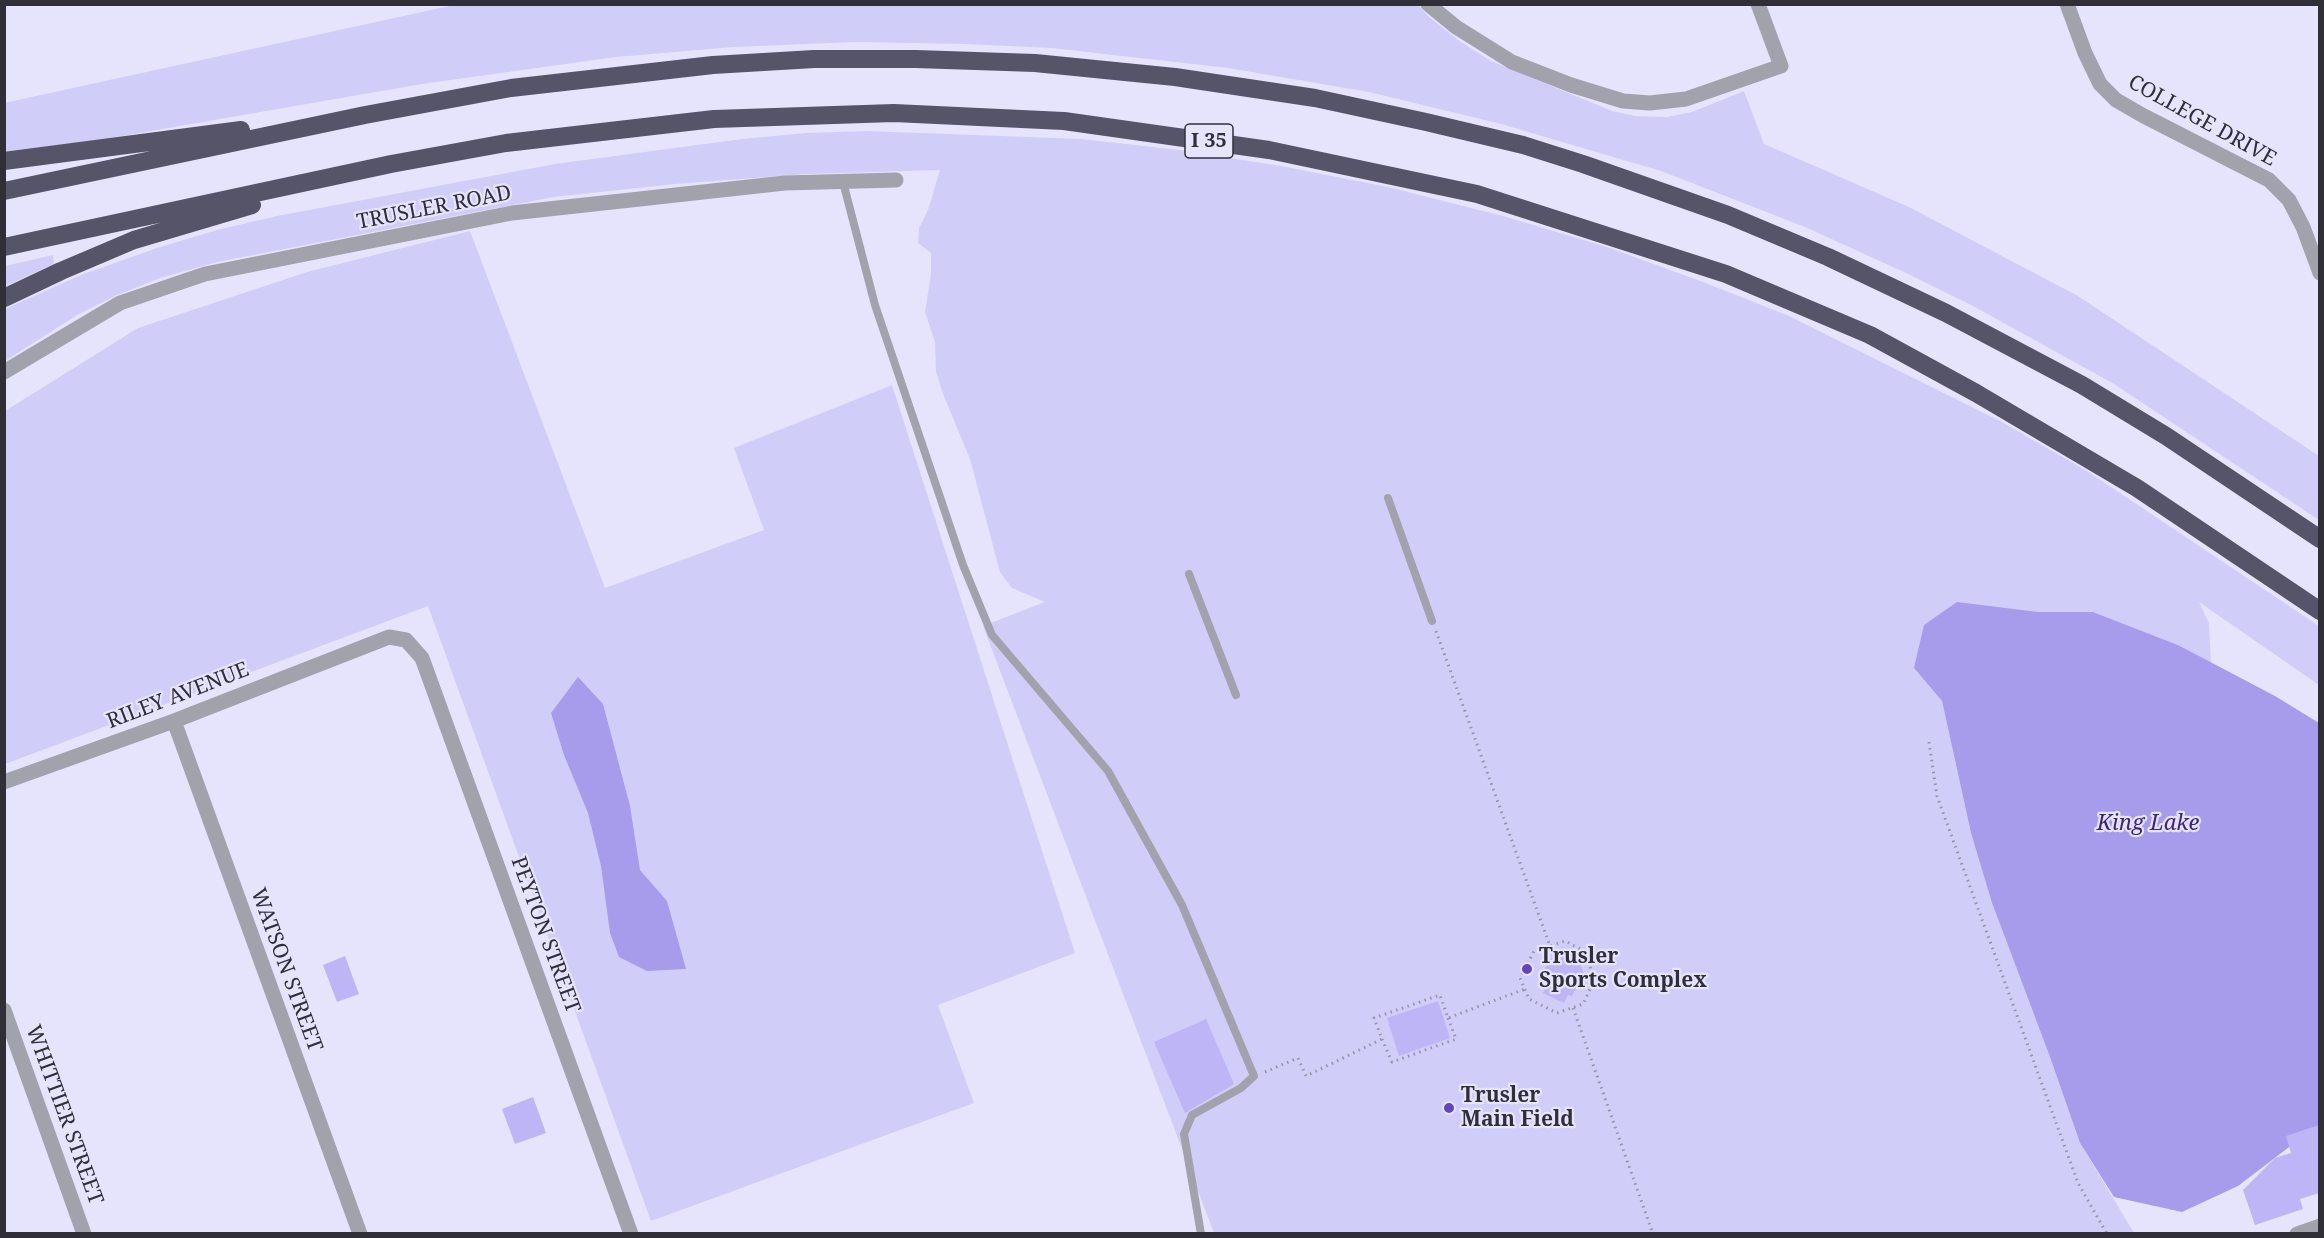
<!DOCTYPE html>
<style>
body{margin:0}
#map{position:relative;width:2324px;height:1238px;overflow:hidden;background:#e6e4fc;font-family:"Noto Serif",serif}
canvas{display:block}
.frame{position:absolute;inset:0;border:6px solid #302f38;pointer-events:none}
</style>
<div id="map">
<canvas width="2324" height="1238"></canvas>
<div class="frame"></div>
</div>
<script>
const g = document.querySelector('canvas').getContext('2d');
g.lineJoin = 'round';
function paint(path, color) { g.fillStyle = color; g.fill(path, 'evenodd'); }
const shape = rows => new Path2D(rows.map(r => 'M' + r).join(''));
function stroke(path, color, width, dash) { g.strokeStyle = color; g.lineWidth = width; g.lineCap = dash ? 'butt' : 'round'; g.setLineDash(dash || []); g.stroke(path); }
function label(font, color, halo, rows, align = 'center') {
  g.font = font + ' "Noto Serif",serif'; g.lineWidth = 4.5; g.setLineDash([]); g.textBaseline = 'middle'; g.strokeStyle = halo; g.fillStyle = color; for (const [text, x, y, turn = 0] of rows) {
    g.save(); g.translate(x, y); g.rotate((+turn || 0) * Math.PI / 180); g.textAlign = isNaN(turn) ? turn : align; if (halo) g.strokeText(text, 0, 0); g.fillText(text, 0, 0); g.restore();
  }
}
paint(shape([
 [454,5,1418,5,1428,16,1458,40,1491,61,1612,111,1635,116,1667,117,1692,112,1744,91,1764,144,1909,207,2078,296,2319,456,2319,520,2114,384,1973,306,1906,273,1805,227,1661,171,1501,124,1369,92,1228,68,1052,48,964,44,856,42,734,47,616,57,422,84,53,148,5,154,4,103],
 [867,131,1082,139,1179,150,1281,166,1388,187,1503,216,1607,247,1703,282,1789,316,2000,421,2087,471,2319,626,2319,685,2199,602,2209,623,2211,663,2178,645,2093,612,2038,612,1914,668,1942,701,1971,833,1992,903,2050,1057,2080,1143,2134,1233,1214,1233,983,626,1045,602,1012,588,1000,572,970,459,943,394,936,371,935,342,925,312,931,274,931,253,918,243,919,228,928,210,940,170,807,174,675,184,554,197,217,262,160,278,115,296,79,314,5,361,5,309,81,275,157,248,217,230,277,216,555,164,742,139,806,133],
 [470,231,605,588,764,530,734,448,892,385,1075,953,938,1005,974,1103,651,1221,428,606,5,764,5,411,138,328,307,272],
 [53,255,54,264,5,286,5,266]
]), '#d1cdf9');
paint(shape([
 [1957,602,2038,612,2093,612,2178,645,2275,696,2319,723,2319,1136,2297,1141,2238,1186,2182,1212,2114,1197,2080,1143,2050,1057,1992,903,1971,833,1942,701,1914,668,1924,625],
 [578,677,603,704,630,806,640,870,667,901,686,969,647,971,619,957,610,933,601,866,588,813,564,755,551,713]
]), '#a79cec');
paint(shape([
 [1563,955,1579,961,1584,974,1572,996,1568,995,1564,1003,1543,993,1546,985,1543,972,1550,959],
 [345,956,359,994,337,1002,323,965],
 [1438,1001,1450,1038,1399,1056,1387,1018],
 [1206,1019,1234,1084,1185,1113,1154,1042],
 [533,1097,546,1133,515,1144,502,1109],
 [2319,1125,2319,1193,2300,1199,2303,1209,2255,1225,2243,1190,2275,1158,2291,1153,2286,1136]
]), '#bdb5f6');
stroke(shape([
 [1436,631,1550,946,1565,941,1586,952,1594,981,1583,1004,1557,1013,1529,999,1520,978,1534,951,1550,946],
 [1929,742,1937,796,2078,1183,2107,1234],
 [1573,1008,1653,1234],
 [1382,1039,1392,1062,1456,1039,1448,1018],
 [1265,1072,1298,1058,1306,1076,1382,1039,1374,1018,1440,995,1448,1018,1525,989]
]), '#9593a5', 3, [1.5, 4.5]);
stroke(shape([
 [843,182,875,305,963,565,992,635,1108,771,1182,905,1254,1076,1241,1088,1192,1115,1184,1134,1201,1234],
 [1388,498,1432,621],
 [1189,574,1236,695]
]), '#a2a2ac', 8);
stroke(shape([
 [1428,4,1456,27,1512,62,1571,85,1623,101,1650,103,1686,99,1781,66,1758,4],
 [2067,4,2085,53,2100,84,2116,100,2142,115,2269,180,2289,200,2303,227,2320,273],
 [4,372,120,303,205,274,512,213,785,183,896,180],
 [174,721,360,1234],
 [4,782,174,721,389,637,406,640,422,658,631,1234],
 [4,1010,84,1234],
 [2297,1234,2320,1226]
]), '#a2a2ac', 15);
stroke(shape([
 [4,161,241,130],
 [4,191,365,115,511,88,713,65,814,59,916,59,1035,63,1175,77,1315,98,1426,122,1523,145,1583,164,1728,215,1828,257,1946,313,2082,385,2166,436,2320,539],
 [4,247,391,164,506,143,714,119,894,113,1064,121,1269,150,1477,194,1726,274,1870,335,1976,393,2137,488,2320,611],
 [4,298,61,271,134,240,252,205]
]), '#565468', 18);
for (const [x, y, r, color] of [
 [1527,969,6,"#6346bf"],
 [1449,1108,6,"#6346bf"]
]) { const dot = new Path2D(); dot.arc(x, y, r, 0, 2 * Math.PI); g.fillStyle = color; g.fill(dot); stroke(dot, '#e6e4fc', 2); }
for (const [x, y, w] of [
 [1209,141,48]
]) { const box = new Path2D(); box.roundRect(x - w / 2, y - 17, w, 34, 4.5); g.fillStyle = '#e6e4fc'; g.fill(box); stroke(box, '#302f38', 1.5); }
label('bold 20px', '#302f38', null, [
 ["I 35",1209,141]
]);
label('21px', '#302f38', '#e6e4fc', [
 ["COLLEGE DRIVE",2202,121,29],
 ["TRUSLER ROAD",434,208,-11],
 ["RILEY AVENUE",178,696,-21],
 ["PEYTON STREET",545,935,70],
 ["WATSON STREET",286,970,70],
 ["WHITTIER STREET",64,1115,70]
]);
label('bold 21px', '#302f38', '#e6e4fc', [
 ["Trusler",1539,957],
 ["Sports Complex",1539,981],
 ["Trusler",1461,1096],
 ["Main Field",1461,1120]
], 'left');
label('italic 22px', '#3d257f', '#e6e4fc', [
 ["King Lake",2148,824]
]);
</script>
